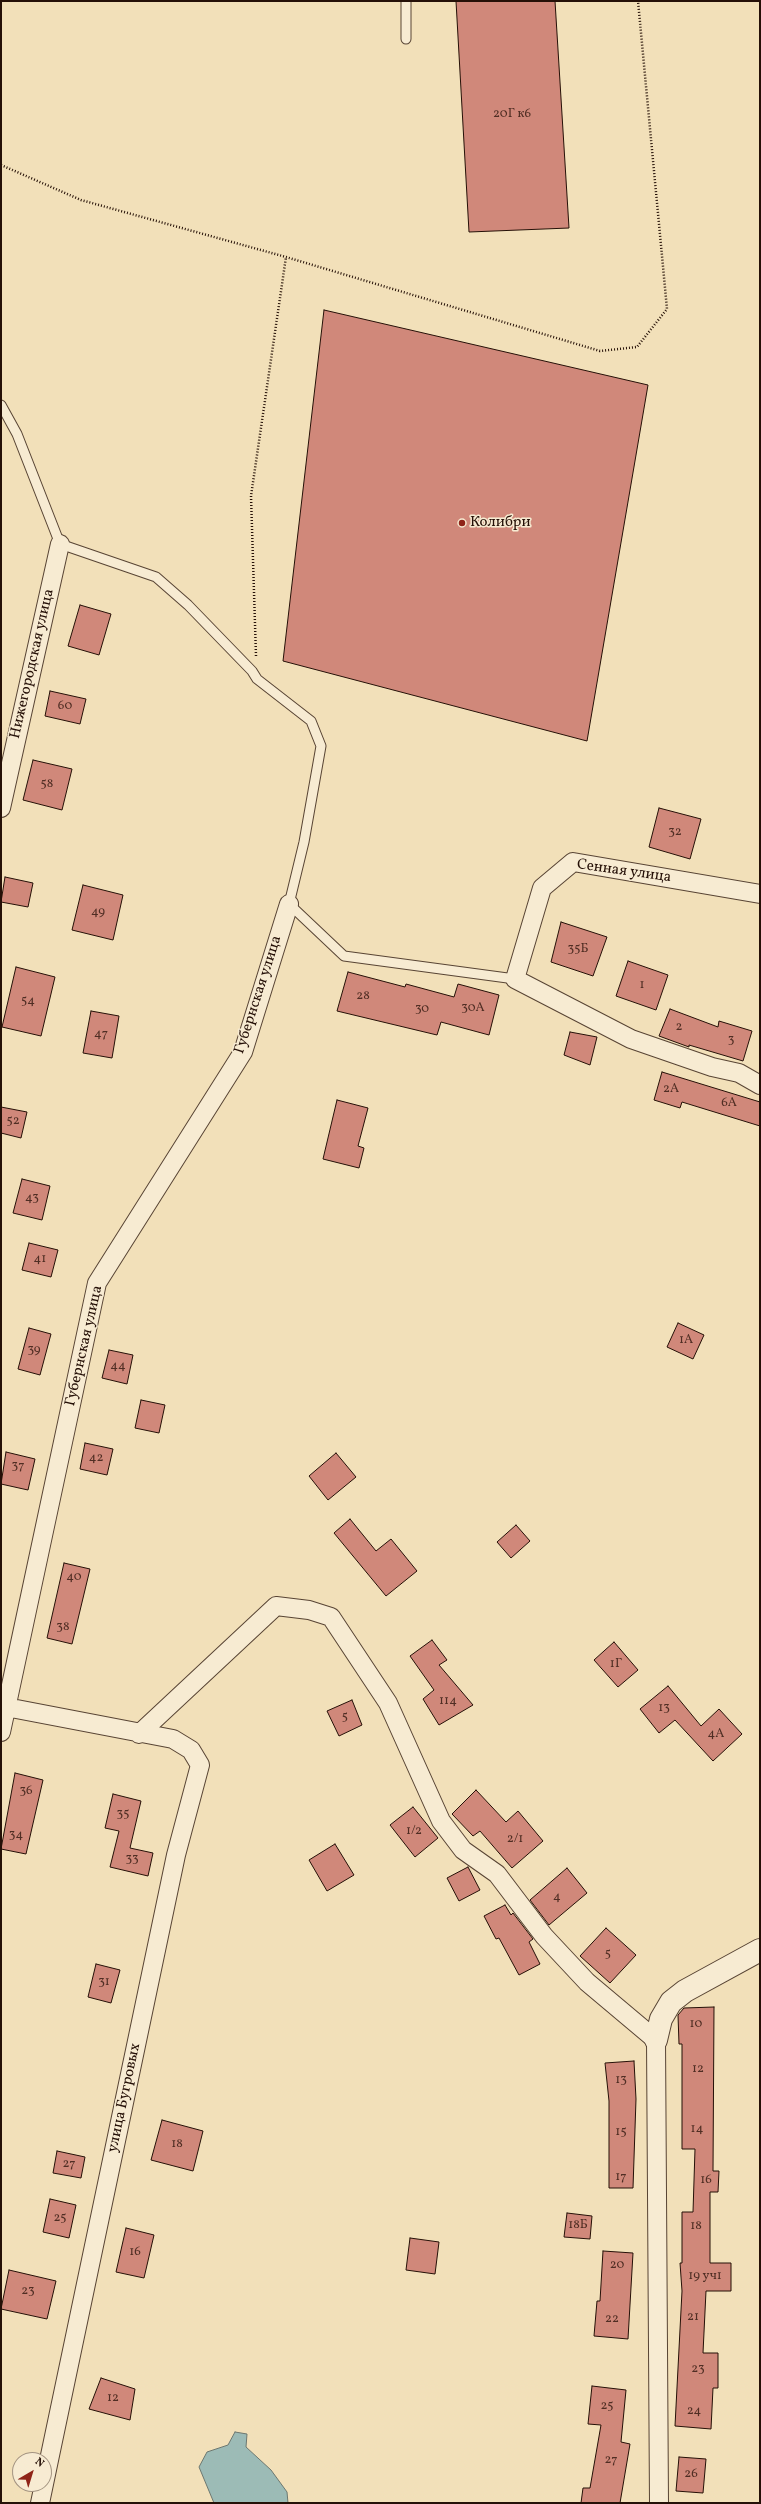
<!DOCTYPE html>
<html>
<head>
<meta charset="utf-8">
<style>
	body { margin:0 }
	#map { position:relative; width:761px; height:2504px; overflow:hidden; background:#f2e0b9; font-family:Vollkorn,serif }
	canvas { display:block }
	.frame { position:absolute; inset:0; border:2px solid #251007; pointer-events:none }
	.north { position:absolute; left:12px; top:2452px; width:40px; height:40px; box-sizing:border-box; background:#f7ebd2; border:1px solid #a39381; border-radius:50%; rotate:38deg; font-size:11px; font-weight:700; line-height:16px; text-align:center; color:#251007 }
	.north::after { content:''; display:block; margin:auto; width:14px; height:18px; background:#8f2418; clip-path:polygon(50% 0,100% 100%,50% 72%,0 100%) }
</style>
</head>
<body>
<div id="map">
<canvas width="761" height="2504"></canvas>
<div class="frame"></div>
<div class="north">N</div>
</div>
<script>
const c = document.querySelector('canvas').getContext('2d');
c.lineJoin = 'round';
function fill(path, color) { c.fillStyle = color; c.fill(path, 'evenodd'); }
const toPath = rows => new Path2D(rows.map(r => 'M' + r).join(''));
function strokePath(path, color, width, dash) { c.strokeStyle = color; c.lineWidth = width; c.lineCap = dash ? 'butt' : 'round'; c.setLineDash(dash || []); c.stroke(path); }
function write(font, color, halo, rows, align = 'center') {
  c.font = font + ' Vollkorn,serif'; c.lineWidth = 3; c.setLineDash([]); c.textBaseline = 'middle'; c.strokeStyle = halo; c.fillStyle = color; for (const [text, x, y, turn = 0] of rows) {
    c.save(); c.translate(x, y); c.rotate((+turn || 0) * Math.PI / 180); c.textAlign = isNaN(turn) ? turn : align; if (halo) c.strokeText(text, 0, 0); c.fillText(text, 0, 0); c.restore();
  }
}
const water = toPath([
	[235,2432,247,2434,246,2447,271,2470,287,2492,288,2503,214,2503,199,2467,207,2452,228,2445,235,2432]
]);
fill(water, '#9cbbb6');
strokePath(water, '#6c7770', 1);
const building = toPath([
	[456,1,555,1,569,228,469,232,456,1],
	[324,310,648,385,587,741,283,661,324,310],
	[80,605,111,614,99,655,68,646,80,605],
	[50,691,86,699,80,724,45,716,50,691],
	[33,760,72,769,62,810,23,800,33,760],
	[659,808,701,819,690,859,649,847,659,808],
	[5,877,33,883,28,907,1,902,5,877],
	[83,885,123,895,113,940,72,930,83,885],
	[561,922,607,937,593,976,551,962,561,922],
	[628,961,668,975,656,1010,616,996,628,961],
	[16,967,55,977,41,1036,2,1027,16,967],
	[348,972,405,987,406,984,454,997,458,984,499,995,489,1035,441,1022,437,1035,337,1011,348,972],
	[670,1009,718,1027,719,1021,752,1031,743,1061,689,1045,689,1047,659,1036,670,1009],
	[91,1011,119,1016,112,1058,83,1053,91,1011],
	[570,1032,597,1037,590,1065,564,1055,570,1032],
	[662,1072,760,1102,760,1126,682,1102,680,1108,654,1100,662,1072],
	[337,1100,368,1108,358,1146,364,1148,359,1168,323,1159,337,1100],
	[1,1107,27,1112,21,1138,1,1133,1,1107],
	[22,1179,50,1186,42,1220,13,1213,22,1179],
	[29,1243,58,1250,51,1277,22,1270,29,1243],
	[678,1323,704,1335,693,1359,667,1347,678,1323],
	[29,1328,51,1334,40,1375,18,1369,29,1328],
	[109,1350,133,1355,127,1384,102,1378,109,1350],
	[141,1400,165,1405,159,1433,135,1428,141,1400],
	[85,1443,113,1449,107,1475,80,1469,85,1443],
	[6,1452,35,1459,28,1490,1,1484,6,1452],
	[336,1453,356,1477,328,1500,309,1476,336,1453],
	[350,1519,376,1551,391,1539,417,1571,386,1596,334,1533,350,1519],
	[516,1525,530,1541,511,1558,497,1542,516,1525],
	[64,1563,90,1569,72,1644,47,1638,64,1563],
	[432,1640,447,1660,439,1665,473,1705,439,1725,423,1699,434,1690,410,1656,432,1640],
	[614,1642,638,1670,618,1687,594,1660,614,1642],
	[668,1686,701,1726,719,1709,742,1734,713,1761,675,1720,659,1733,640,1709,668,1686],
	[352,1700,362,1725,339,1736,327,1711,352,1700],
	[15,1773,43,1780,26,1854,1,1849,15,1773],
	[476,1790,506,1822,518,1811,543,1841,512,1868,480,1831,473,1836,452,1814,476,1790],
	[113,1794,141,1801,130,1848,153,1853,148,1876,110,1867,119,1831,105,1828,113,1794],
	[413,1807,438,1838,415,1857,390,1825,413,1807],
	[335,1844,354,1875,327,1891,309,1860,335,1844],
	[468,1867,480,1890,459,1901,447,1878,468,1867],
	[567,1868,587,1893,549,1925,530,1900,567,1868],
	[505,1905,511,1915,513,1913,533,1939,529,1942,540,1964,519,1975,499,1938,496,1939,484,1916,505,1905],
	[606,1928,636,1955,610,1983,580,1956,606,1928],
	[96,1964,120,1970,111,2003,88,1997,96,1964],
	[714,2007,713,2171,719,2171,718,2192,710,2192,710,2263,731,2263,731,2291,706,2291,703,2353,718,2353,718,2388,713,2388,711,2429,675,2426,682,2291,680,2263,682,2263,682,2212,693,2212,695,2149,682,2149,682,2044,679,2044,678,2015,684,2008,714,2007],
	[634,2061,636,2099,633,2188,609,2188,609,2101,605,2063,634,2061],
	[162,2120,203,2131,193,2171,151,2160,162,2120],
	[57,2151,85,2157,81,2178,53,2173,57,2151],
	[50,2199,76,2205,69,2238,43,2232,50,2199],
	[567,2213,592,2216,590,2239,564,2237,567,2213],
	[126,2228,154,2235,144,2278,116,2272,126,2228],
	[410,2238,439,2242,435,2274,406,2270,410,2238],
	[603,2251,633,2253,628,2339,594,2336,597,2301,600,2301,603,2251],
	[9,2270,56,2281,47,2319,1,2309,9,2270],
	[101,2378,135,2389,130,2420,89,2409,101,2378],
	[592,2386,626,2390,621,2442,630,2444,620,2503,581,2503,583,2488,590,2488,601,2425,588,2424,592,2386],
	[679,2457,706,2459,703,2493,676,2491,679,2457]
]);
fill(building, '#d0887a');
strokePath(building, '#251007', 1);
const service = toPath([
	[406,1,406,39],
	[1,405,17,434,60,544,156,577,188,605,252,671,257,679,311,721,321,746,304,842,289,904,344,956,515,979]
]);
const minor = toPath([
	[1,808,60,544],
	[760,894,573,862,542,888,515,979,631,1039,712,1067,739,1073,760,1085],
	[1,1706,173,1739,191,1750,200,1765,176,1855,40,2503],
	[1,1732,97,1283,243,1052,289,904],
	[139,1734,276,1606,309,1610,331,1617,388,1703,441,1821,463,1850,497,1874,544,1936,587,1982,656,2040,659,2503]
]);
const tertiary = toPath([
	[656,2040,661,2019,671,2002,685,1991,760,1950]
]);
strokePath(service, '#584434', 11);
strokePath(minor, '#584434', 20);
strokePath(tertiary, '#584434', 24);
strokePath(toPath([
	[1,165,81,200,286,257,600,351,637,347,667,309,638,1],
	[256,656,251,496,286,257]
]), '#251007', 2.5, [1, 2]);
strokePath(service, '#f7ebd2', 9);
strokePath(minor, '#f7ebd2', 18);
strokePath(tertiary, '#f7ebd2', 22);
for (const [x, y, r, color] of [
	[462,523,4,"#8f2418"]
]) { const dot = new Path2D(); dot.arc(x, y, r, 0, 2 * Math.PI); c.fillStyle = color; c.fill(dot); strokePath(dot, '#f7ebd2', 1.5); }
write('13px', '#502e24', null, [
	["20Г к6",512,115],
	["60",65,707],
	["58",47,785],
	["32",675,833],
	["49",98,913],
	["35Б",578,950],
	["1",642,986],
	["28",363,997],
	["54",28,1002],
	["30А",473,1009],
	["30",422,1010],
	["2",679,1028],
	["47",101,1035],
	["3",731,1041],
	["2А",671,1090],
	["6А",729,1104],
	["52",13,1122],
	["43",32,1199],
	["41",40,1260],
	["1А",686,1341],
	["39",34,1351],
	["44",118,1367],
	["42",96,1459],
	["37",18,1467],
	["40",74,1578],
	["38",63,1628],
	["1Г",616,1665],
	["114",448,1702],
	["13",664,1709],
	["5",345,1718],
	["4А",716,1735],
	["36",26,1792],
	["35",123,1815],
	["1/2",414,1832],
	["34",16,1836],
	["2/1",515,1840],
	["33",132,1860],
	["4",557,1898],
	["5",608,1955],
	["31",104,1983],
	["10",696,2025],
	["12",698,2070],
	["13",621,2081],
	["14",697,2130],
	["15",621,2133],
	["18",177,2145],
	["27",69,2165],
	["17",621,2178],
	["16",706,2181],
	["25",60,2219],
	["18Б",578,2226],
	["18",696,2227],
	["16",135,2253],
	["20",617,2266],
	["19 уч1",705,2277],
	["23",28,2292],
	["21",693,2318],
	["22",612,2320],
	["23",698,2370],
	["12",113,2399],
	["25",607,2407],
	["24",694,2412],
	["27",611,2461],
	["26",691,2475]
]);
write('15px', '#251007', '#f7ebd2', [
	["Колибри",470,523]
], 'left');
write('15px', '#251007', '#f7ebd2', [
	["Нижегородская улица",33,664,-77],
	["Сенная улица",624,872,8],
	["Губернская улица",259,995,-72],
	["Губернская улица",85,1346,-77],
	["улица Бугровых",125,2098,-78]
]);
</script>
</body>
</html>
